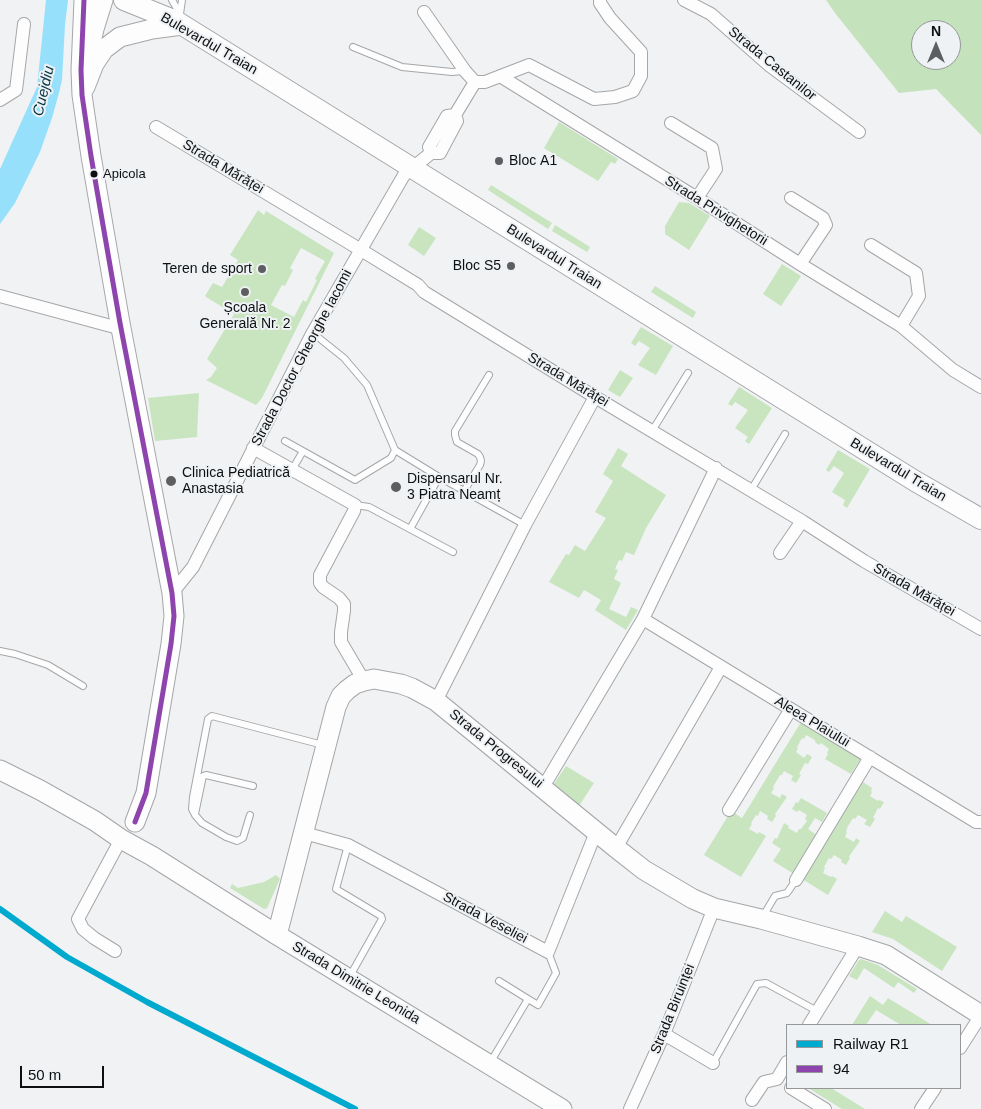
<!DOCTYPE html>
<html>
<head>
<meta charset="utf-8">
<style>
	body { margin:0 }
	#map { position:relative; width:981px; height:1109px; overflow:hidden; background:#f0f2f4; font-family:Arial,sans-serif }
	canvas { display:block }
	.legend { position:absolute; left:786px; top:1024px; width:175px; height:65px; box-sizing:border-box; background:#eff2f5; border:1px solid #959799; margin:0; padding:6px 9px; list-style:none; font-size:15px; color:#0e0f10 }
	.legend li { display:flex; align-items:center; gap:10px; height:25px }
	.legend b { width:25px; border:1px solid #959799 }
	.north { position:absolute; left:911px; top:20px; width:50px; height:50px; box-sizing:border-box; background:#eff2f5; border:1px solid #959799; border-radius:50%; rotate:0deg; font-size:14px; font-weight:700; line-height:20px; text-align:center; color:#0e0f10 }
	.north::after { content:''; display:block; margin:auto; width:18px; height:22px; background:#5d5e60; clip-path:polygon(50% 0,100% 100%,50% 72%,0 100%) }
	.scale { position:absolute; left:20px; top:1066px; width:84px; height:22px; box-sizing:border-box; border:2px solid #0e0f10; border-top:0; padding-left:6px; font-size:15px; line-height:18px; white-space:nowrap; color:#0e0f10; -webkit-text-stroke:4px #eff2f5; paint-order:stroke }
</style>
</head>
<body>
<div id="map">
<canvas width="981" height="1109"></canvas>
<ul class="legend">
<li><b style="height:6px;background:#00a9ce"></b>Railway R1</li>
<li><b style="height:6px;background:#8e44ad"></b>94</li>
</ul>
<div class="north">N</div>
<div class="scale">50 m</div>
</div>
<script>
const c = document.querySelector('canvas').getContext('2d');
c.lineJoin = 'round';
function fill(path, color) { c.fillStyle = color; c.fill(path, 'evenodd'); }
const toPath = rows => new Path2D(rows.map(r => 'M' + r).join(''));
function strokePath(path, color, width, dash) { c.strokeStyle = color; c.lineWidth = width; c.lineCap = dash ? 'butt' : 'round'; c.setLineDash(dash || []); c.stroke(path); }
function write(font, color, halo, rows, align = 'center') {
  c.font = font + ' Arial,sans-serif'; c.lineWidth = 4; c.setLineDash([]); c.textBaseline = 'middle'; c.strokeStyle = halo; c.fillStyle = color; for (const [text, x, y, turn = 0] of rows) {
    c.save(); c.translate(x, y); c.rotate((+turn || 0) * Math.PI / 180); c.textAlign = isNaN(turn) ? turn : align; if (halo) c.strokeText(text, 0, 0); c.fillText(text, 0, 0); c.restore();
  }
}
fill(toPath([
	[559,122,618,159,615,164,611,162,598,181,544,148],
	[491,185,552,223,548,229,488,190],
	[679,202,689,203,710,216,689,250,665,234,665,226],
	[258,210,264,215,266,211,334,253,262,398,256,405,206,380,211,377,217,368,207,359,234,314,206,297,205,296,213,283,222,287,238,260,230,255],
	[301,248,325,261,315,279,317,280,306,302,303,300,294,317,271,305,282,285,285,286,293,270,290,268],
	[555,225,590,247,587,252,552,231],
	[419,227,436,238,424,256,408,245],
	[782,264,801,276,781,306,763,294],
	[655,286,696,312,693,318,651,292],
	[641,327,673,346,656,375,638,365,650,348,639,341,635,346,631,343],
	[620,370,633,378,620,397,608,390],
	[739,387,772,408,749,444,745,441,748,437,735,428,748,410,735,402,732,406,728,404],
	[199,393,197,437,155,441,148,398],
	[618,448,628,454,621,466,666,495,646,528,634,555,626,552,622,561,619,560,615,569,618,570,614,579,621,583,609,609,626,617,631,607,638,610,626,630,595,610,601,600,584,590,579,598,549,582,566,554,569,555,575,545,585,551,606,518,595,512,613,481,603,474],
	[838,450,870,469,847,508,843,505,845,500,832,492,844,473,834,466,829,472,826,470],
	[801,722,861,758,851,774,825,759,828,754,827,753,829,749,821,743,819,745,815,742,815,740,806,735,804,739,802,738,797,747,798,748,796,752,804,758,807,754,812,757,808,764,805,763,799,774,801,775,796,783,791,780,793,776,784,771,782,775,780,775,773,787,774,788,771,793,780,798,782,794,787,797,775,814,776,816,772,822,767,819,768,816,760,811,758,816,756,815,751,823,752,824,749,829,758,834,759,832,766,836,741,877,704,855,731,811,742,818],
	[566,766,594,783,579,806,554,784],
	[857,778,872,788,871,791,872,792,870,796,878,801,879,800,884,802,880,809,878,808,875,814,873,817,875,819,870,827,864,824,867,820,858,815,855,819,853,818,848,826,846,831,847,832,845,837,854,842,856,838,860,841,850,855,849,857,850,858,846,865,841,862,842,860,834,855,831,859,829,858,824,867,825,868,823,873,831,877,832,876,837,879,828,895,773,861,781,849,772,843,775,838,777,839,784,823,789,826,788,828,797,833,799,829,801,829,807,821,805,819,807,815,799,810,797,812,792,809,796,802,798,803,801,798,827,813,822,822,815,818,808,829,821,838],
	[276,875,280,879,267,908,264,909,230,888,232,884,238,888,264,882],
	[885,911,902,922,906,916,957,947,942,971,893,939,872,932],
	[861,959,878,965,917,989,914,993,898,982,894,988,864,968,857,980,849,976,859,960],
	[870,996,883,1005,888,998,932,1025,901,1025,876,1010,866,1025,852,1025],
	[808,1088,831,1088,865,1109,842,1109]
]), '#c8e5c0');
fill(toPath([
	[826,0,981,0,981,135,936,89,899,93,835,13],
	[921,30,951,30,951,60,921,60]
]), '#c4e2bb');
fill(toPath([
	[46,0,68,0,65,25,62,80,59,93,52,118,40,152,15,203,0,224,0,169,37,87]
]), '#96e0fc');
const lane = toPath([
	[172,0,180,14],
	[180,14,182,0],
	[353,47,402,67,452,72,464,71],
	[312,334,319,338,344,358,367,385,395,450,439,477,410,529],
	[652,431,688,373],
	[285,441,355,480,391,458,395,450],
	[292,470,303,451],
	[439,477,525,525],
	[751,490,785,434],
	[464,491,480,465,481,461,480,457,478,454,457,442,455,435,455,431,489,375],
	[355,505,369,507,453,552],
	[0,651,15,654,48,665,83,686],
	[195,814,203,776,206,775,253,786],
	[250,815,243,838,237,841,226,837,202,823,195,815,192,809,193,797,208,719,212,716,323,745],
	[348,845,336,889,381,916,382,919,350,976],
	[762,918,775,896,787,893,796,880],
	[528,999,538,1005,556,973,548,952],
	[490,1063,528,999,499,981],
	[713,1063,757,984,766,983,817,1011]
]);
const street = toPath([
	[684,0,711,14,770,66,859,132],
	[424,12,465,71,475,82],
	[500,76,697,198,800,264,901,326,953,370,981,387],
	[0,100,16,90,24,24],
	[671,123,712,148,716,169,697,198],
	[156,127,361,250,418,285,424,292,595,397,802,521,864,561,981,629],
	[431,153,440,153,457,121,455,115,475,82,485,82,529,65,594,99,615,97,633,91,641,76,641,52,610,18,600,3,600,0],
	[431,153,429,147,447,116,455,115],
	[791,198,823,218,826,225,800,264],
	[871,245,916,273,919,296,901,326],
	[0,296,122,329],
	[253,448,355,505,354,511,320,575,320,583,323,587,339,598,344,604,344,611,341,632,341,642,364,681],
	[716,468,643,619,976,822,981,822],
	[780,553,802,521],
	[172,593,193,567,312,334,404,175,431,153],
	[436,701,525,525,595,397],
	[542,787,548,779,643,619],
	[729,810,791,709],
	[304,833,348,845,548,952,596,832],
	[616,848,721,667],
	[796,880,870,757],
	[115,951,94,938,83,929,78,919,121,839],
	[809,1025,858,946],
	[664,1034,713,1063],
	[960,1048,981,1015],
	[791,1088,825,1109],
	[752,1100,764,1082,777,1079,787,1062],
	[630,1109,664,1034,714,908],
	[921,1109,935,1088]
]);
const secondary = toPath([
	[84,0,81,70,82,95,91,156,120,323,172,593,174,616,171,644,146,793,135,822],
	[90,47,94,29,103,0],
	[85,87,94,64,104,49,120,37,152,29,182,25],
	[0,770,40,790,95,821,121,839,152,856,277,935,562,1109],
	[277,935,336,707,341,696,347,690,355,684,364,681,374,679,401,684,412,688,436,701,616,848,644,870,693,899,714,908,761,919,858,946,886,955,981,1015]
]);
const primary = toPath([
	[124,0,176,21,915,481,981,519]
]);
strokePath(lane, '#a5a6a8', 8);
strokePath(street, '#a5a6a8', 14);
strokePath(secondary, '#a5a6a8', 21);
strokePath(primary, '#a5a6a8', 22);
strokePath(lane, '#fdfdfd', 6);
strokePath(street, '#fdfdfd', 12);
strokePath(secondary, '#fdfdfd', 19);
strokePath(primary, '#fdfdfd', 20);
strokePath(toPath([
	[84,0,81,70,82,95,91,156,120,323,172,593,174,616,171,644,146,793,135,822]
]), '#8e44ad', 5);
strokePath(toPath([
	[0,909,67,957,147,1002,355,1109]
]), '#00a9ce', 6);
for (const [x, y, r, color] of [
	[499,161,5,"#5d5e60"],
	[94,174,4.5,"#0e0f10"],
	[511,266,5,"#5d5e60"],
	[262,269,5,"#5d5e60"],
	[245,292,5,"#5d5e60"],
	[171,481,6,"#5d5e60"],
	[396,487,6,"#5d5e60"]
]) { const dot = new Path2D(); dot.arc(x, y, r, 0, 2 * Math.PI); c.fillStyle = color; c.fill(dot); strokePath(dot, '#eff2f5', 2); }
write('13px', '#0e0f10', '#eff2f5', [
	["Apicola",103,174]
], 'left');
write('14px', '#0e0f10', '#eff2f5', [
	["Bulevardul Traian",209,44,30],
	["Strada Castanilor",772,64,39],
	["Strada Mărăței",223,167,31],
	["Strada Privighetorii",716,211,32],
	["Bulevardul Traian",554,257,32],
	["Strada Doctor Gheorghe Iacomi",302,358,-62],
	["Strada Mărăței",568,380,31],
	["Bulevardul Traian",898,470,31],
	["Strada Mărăței",914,590,30],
	["Aleea Plaiului",812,722,31],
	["Strada Progresului",496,749,39],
	["Strada Veseliei",485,918,28],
	["Strada Dimitrie Leonida",356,983,31],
	["Strada Biruinței",673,1009,-68]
]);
write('14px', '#0e0f10', '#eff2f5', [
	["Bloc A1",509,161],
	["Bloc S5",501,266,"right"],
	["Teren de sport",252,269,"right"],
	["Școala",245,308,"center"],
	["Generală Nr. 2",245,324,"center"],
	["Clinica Pediatrică",182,473],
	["Anastasia",182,489],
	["Dispensarul Nr.",407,479],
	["3 Piatra Neamț",407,495]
], 'left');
write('italic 15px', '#023544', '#eff2f5', [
	["Cuejdiu",44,91,-77]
]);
</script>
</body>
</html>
